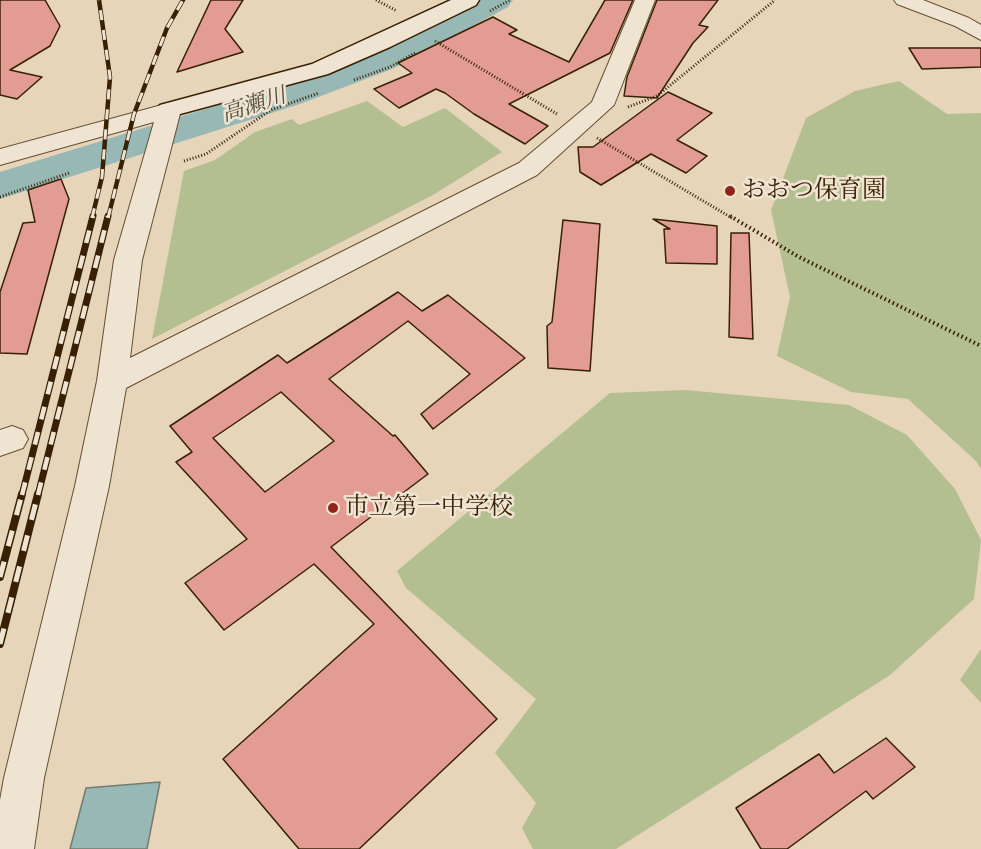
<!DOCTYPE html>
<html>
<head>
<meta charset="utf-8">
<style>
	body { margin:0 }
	canvas { display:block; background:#e7d5ba }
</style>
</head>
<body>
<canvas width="981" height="849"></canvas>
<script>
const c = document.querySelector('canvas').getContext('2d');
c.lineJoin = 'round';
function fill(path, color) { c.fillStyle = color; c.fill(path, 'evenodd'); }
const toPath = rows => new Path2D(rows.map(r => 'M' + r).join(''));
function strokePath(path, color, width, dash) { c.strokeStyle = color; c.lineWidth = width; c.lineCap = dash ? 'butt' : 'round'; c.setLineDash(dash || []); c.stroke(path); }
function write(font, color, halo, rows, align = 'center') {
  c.font = font + ' Alegreya,"Noto Serif JP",serif'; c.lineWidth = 5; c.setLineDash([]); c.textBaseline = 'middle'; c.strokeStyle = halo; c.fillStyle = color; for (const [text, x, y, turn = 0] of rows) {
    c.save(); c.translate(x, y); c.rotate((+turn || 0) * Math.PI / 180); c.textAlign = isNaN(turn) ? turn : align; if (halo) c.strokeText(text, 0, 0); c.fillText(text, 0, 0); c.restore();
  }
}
fill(toPath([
	[899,81,947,114,981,113,981,469,976,461,908,399,851,392,777,356,790,297,771,210,806,118,855,91],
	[367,101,403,127,445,108,502,152,433,195,152,339,184,171,215,160,255,132,292,119,299,125],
	[685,390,849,405,907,435,955,489,981,540,974,599,890,675,616,849,533,849,522,828,536,803,495,753,536,699,406,588,397,571,610,393],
	[981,649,981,703,960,680]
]), '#b3be91');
const water = toPath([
	[160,782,147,849,70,849,86,788,160,782]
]);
fill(water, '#98b8b6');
strokePath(water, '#727c6e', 1.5);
fill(toPath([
	[473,0,513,0,508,7,392,69,300,104,0,199,0,172,274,88,368,55,473,0]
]), '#98b8b6');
const building = toPath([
	[0,0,45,0,60,26,50,46,10,70,42,77,17,99,0,95,0,0],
	[211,0,243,0,225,29,243,52,177,72,211,0],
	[605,0,633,0,610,53,509,104,548,126,525,144,474,114,445,93,436,89,399,108,374,89,412,73,398,63,493,17,517,30,509,34,569,62,605,0],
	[657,0,718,0,699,25,708,27,693,43,657,98,624,96,627,77,657,0],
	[909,48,981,48,981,67,922,69,909,48],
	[668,92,712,113,677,140,707,156,686,173,651,154,601,185,580,172,578,147,593,147,668,92],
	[61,179,69,199,27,354,0,353,0,292,23,223,35,222,28,190,61,179],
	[653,219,717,226,717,264,666,263,664,229,670,229,653,219],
	[563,220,600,224,590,371,548,368,547,326,552,322,563,220],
	[731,233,749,233,753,339,729,337,731,233],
	[398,292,422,311,448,295,525,358,433,429,421,414,470,374,408,321,329,379,393,436,395,435,428,474,331,547,497,719,359,849,299,849,223,759,374,624,314,564,224,630,185,583,247,539,176,462,192,452,170,426,278,355,287,363,398,292],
	[281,392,334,441,265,492,213,438,281,392],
	[886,738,915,767,873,799,866,791,787,849,761,849,736,808,819,754,834,773,886,738]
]);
fill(building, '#e29c93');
strokePath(building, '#382103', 1.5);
const street = toPath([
	[635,0,655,0,614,105,537,175,126,388,109,486,44,778,34,849,0,849,0,800,4,778,75,486,97,381,114,260,154,122,0,165,0,149,169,103,177,105,181,110,142,260,130,358,519,163,592,102,635,0],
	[894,0,923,0,969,18,981,25,981,40,955,26,897,4,894,0],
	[12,426,23,430,28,439,23,448,0,456,0,430,12,426]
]);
const secondary = toPath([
	[451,0,479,0,476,5,390,47,328,74,169,117,160,115,157,110,160,105,312,64,451,0]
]);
strokePath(street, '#644e31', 2);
strokePath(secondary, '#382103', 3);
strokePath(toPath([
	[376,0,397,11],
	[490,11,510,0],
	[435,41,557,114],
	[354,80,390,67,415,53],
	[628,107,657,96,775,0],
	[597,138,732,218],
	[184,161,206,154,271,110,319,93],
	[0,197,69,173]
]), '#382103', 3, [1, 2]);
strokePath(toPath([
	[730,216,799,257,981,346]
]), '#382103', 4, [1.5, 3]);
fill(street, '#efe4d2');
fill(secondary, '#efe4d2');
const railFar2 = toPath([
	[92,218,102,177,110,77,99,0],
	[108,218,134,114,167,28,183,0]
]);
const railFar1 = toPath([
	[22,495,93,216],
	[38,495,108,216]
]);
const rail = toPath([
	[0,577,22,494],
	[0,644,38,494]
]);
strokePath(railFar2, '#382103', 4.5);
strokePath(railFar1, '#382103', 7);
strokePath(rail, '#382103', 8);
strokePath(railFar2, '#efe4d2', 3, [10]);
strokePath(railFar1, '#efe4d2', 4.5, [13]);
strokePath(rail, '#efe4d2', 5, [16]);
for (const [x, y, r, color] of [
	[730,191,6,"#8f2418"],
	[333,508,6,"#8f2418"]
]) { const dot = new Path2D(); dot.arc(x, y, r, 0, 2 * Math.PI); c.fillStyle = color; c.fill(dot); strokePath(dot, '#efe4d2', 2); }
write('italic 22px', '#554e39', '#efe4d2', [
	["高瀬川",254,106,-18]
]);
write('24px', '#382103', '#efe4d2', [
	["おおつ保育園",742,191],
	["市立第一中学校",345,508]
], 'left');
</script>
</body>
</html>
